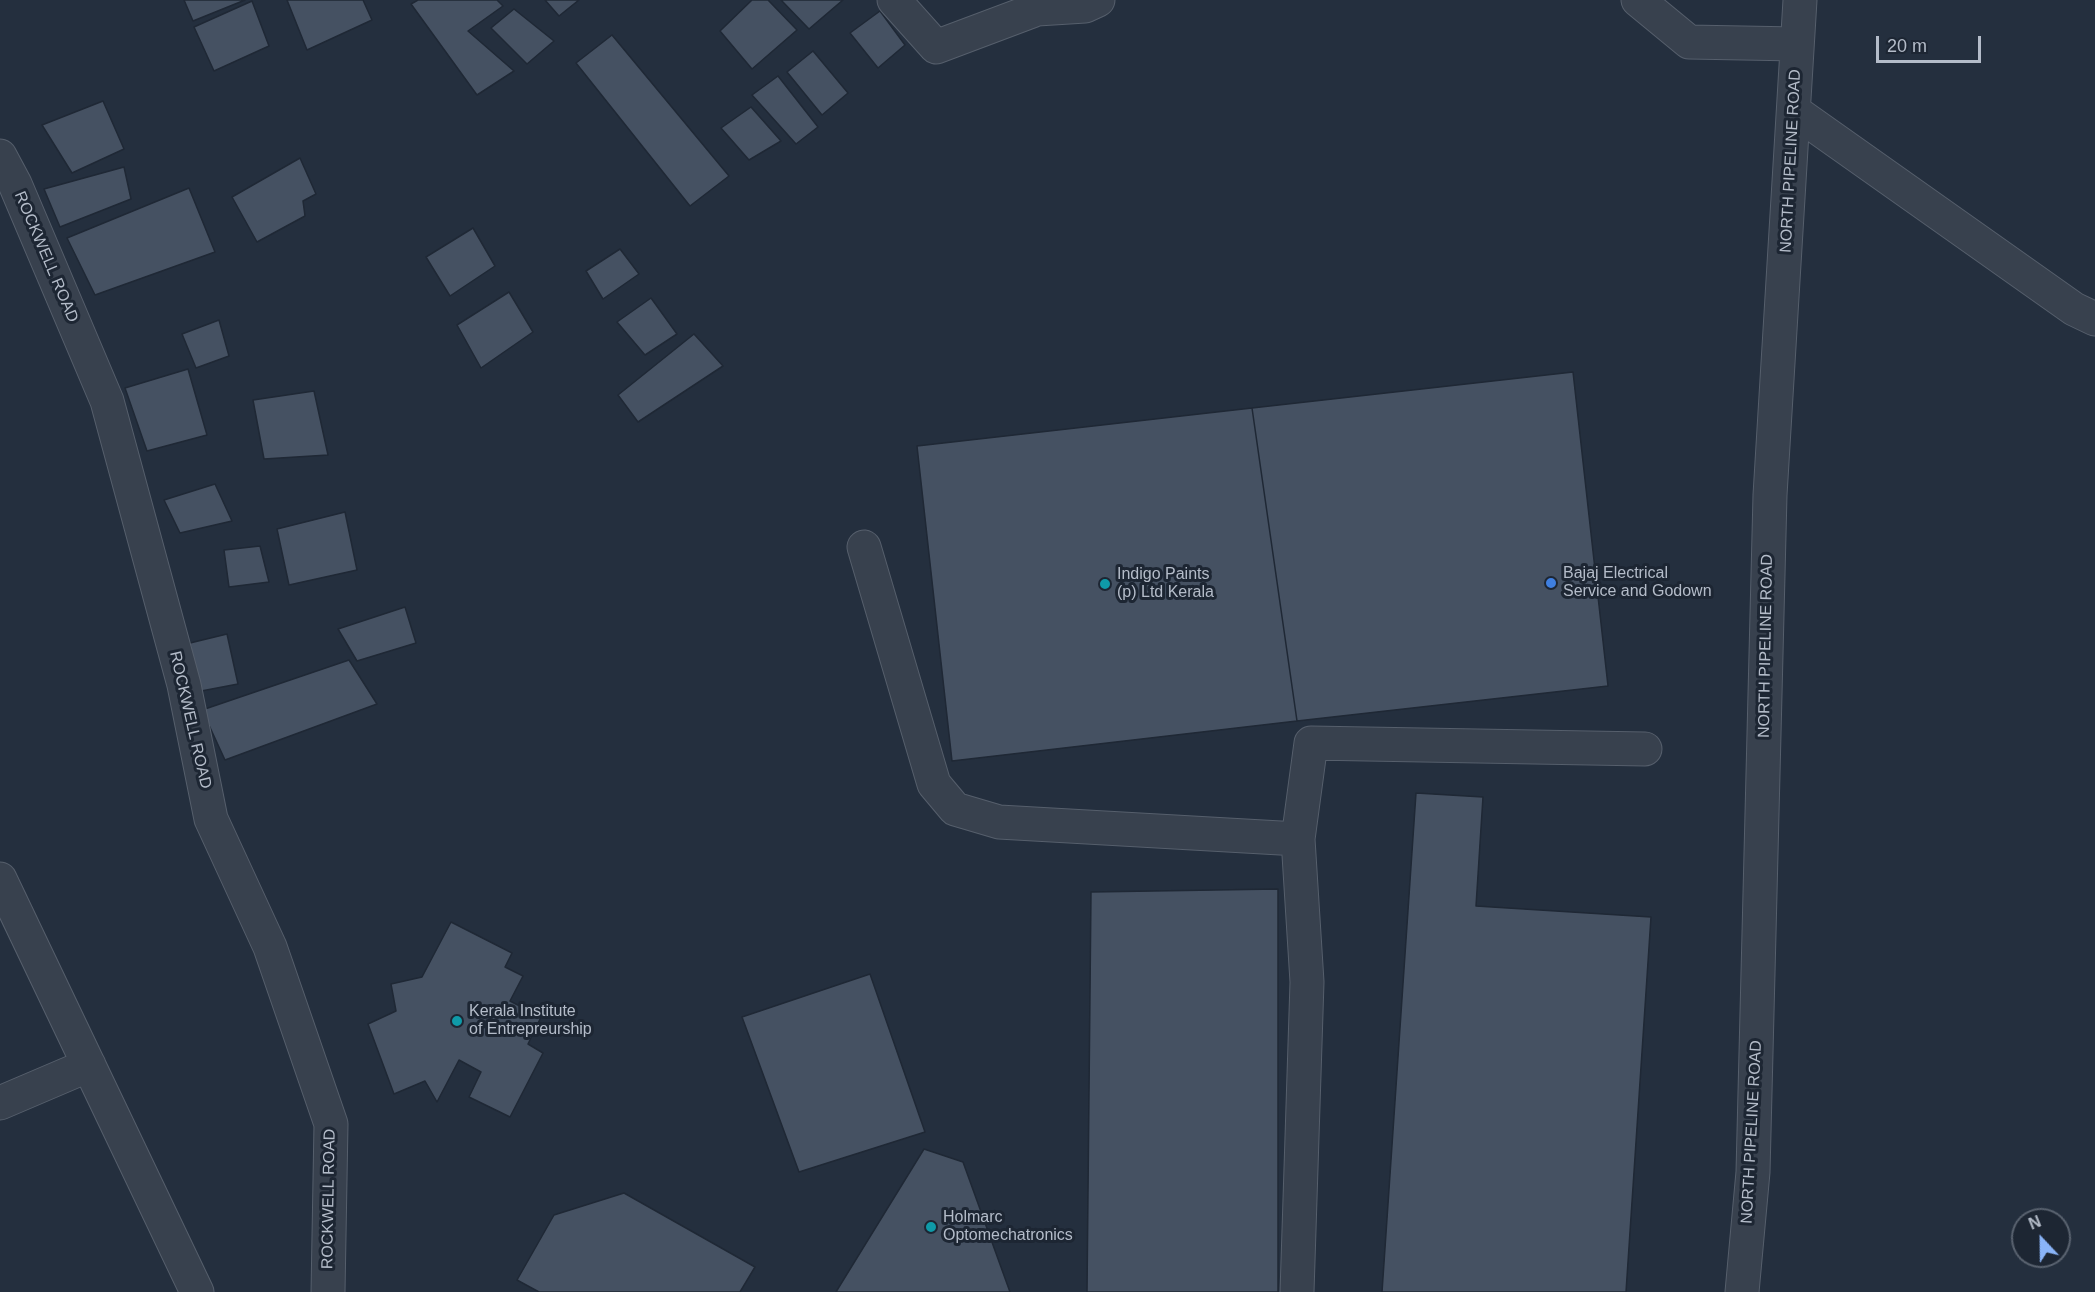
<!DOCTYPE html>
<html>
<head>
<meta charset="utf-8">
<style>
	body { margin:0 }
	#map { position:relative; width:2095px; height:1292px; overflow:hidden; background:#242f3e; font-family:Arial,sans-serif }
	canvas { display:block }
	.north { position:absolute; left:2011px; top:1208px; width:60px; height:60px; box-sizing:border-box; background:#1d2633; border:2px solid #59626f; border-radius:50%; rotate:338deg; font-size:16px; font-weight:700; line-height:24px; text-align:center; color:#b4bcc9 }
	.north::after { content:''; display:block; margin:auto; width:21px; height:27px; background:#8ab4f8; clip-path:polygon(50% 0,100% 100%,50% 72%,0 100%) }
	.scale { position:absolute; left:1876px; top:36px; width:105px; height:27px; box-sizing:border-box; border:3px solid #b4bcc9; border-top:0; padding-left:8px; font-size:18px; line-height:21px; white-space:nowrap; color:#b4bcc9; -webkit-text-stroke:4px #1d2633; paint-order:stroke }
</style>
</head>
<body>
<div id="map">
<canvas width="2095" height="1292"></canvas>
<div class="north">N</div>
<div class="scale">20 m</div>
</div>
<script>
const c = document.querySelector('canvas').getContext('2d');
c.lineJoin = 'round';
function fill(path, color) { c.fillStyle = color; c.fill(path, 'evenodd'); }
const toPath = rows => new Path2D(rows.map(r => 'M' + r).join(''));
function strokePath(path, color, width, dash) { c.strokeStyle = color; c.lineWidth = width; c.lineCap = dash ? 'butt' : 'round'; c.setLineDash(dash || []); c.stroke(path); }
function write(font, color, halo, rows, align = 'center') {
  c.font = font + ' Arial,sans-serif'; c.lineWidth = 6; c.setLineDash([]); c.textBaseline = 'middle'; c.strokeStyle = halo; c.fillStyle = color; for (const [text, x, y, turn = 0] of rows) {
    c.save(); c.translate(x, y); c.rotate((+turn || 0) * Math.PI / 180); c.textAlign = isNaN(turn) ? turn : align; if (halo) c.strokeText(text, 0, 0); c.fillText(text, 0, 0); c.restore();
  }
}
const building = toPath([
	[184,0,245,0,193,21,184,0],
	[287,0,363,0,372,20,307,50,287,0],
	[418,0,497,0,503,6,468,31,514,71,477,95,411,4,418,0],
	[545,0,579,0,559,16,545,0],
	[752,0,768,0,797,30,752,69,720,31,752,0],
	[781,0,843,0,809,29,781,0],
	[252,1,269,46,214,71,194,27,252,1],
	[514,9,554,41,527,64,491,28,514,9],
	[880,11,905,45,878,68,850,33,880,11],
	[612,35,729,176,690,206,576,63,612,35],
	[813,51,848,93,822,115,787,72,813,51],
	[778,76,818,127,796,144,752,95,778,76],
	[103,101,124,149,72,173,42,125,103,101],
	[751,107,781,141,749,160,721,128,751,107],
	[300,158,316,194,303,201,305,216,257,242,232,197,300,158],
	[124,167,131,199,60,227,44,189,124,167],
	[189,188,215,252,95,295,67,238,189,188],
	[473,228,495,266,450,296,426,257,473,228],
	[620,249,639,274,603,299,586,271,620,249],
	[509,292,533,332,481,368,457,325,509,292],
	[651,298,677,334,645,355,617,322,651,298],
	[219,320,229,356,196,368,182,334,219,320],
	[694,334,723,366,638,422,618,395,694,334],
	[188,369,207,435,147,451,125,388,188,369],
	[1573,372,1608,686,1297,721,1252,408,1573,372],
	[314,391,328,455,264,459,253,400,314,391],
	[1252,408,1297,721,952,761,917,446,1252,408],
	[215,484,232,521,180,533,164,500,215,484],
	[345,512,357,570,289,585,277,529,345,512],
	[260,546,269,582,229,587,224,550,260,546],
	[405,607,416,643,357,661,338,629,405,607],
	[227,634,238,684,196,692,190,643,227,634],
	[349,660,377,704,225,760,202,710,349,660],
	[1416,793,1483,797,1476,906,1651,917,1626,1292,1382,1292,1416,793],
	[1278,889,1278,1292,1087,1292,1091,892,1278,889],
	[451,922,512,953,505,967,523,976,510,1001,541,1017,528,1044,543,1053,510,1117,469,1097,481,1072,459,1060,437,1102,425,1081,394,1094,368,1024,396,1011,391,984,422,977,451,922],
	[870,974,925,1132,799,1172,742,1017,870,974],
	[924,1149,963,1162,1010,1292,836,1292,924,1149],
	[624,1193,755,1267,740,1292,539,1292,517,1280,554,1215,624,1193]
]);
fill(building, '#455162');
strokePath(building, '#1f2835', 1.5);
const minor = toPath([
	[894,0,936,47,1037,9,1085,6,1098,0],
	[1638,0,1689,42,1797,44],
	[1794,111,2074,309,2095,319],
	[0,156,15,184,107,401,184,685,211,819,270,947,331,1124,328,1292],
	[864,547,934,784,955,809,999,822,1298,839,1307,982,1297,1292],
	[1298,839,1311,743,1645,749],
	[0,879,197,1292],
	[0,1103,89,1065],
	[1742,1292,1753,1172,1770,495,1800,0]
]);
strokePath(minor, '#565f6c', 35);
strokePath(minor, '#38414e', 33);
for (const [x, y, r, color] of [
	[1551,583,6,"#3f7fe0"],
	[1105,584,6,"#0f9aa8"],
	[457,1021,6,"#0f9aa8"],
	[931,1227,6,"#0f9aa8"]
]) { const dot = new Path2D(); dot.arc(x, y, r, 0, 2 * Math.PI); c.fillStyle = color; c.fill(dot); strokePath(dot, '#1d2633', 2); }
write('16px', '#b4bcc9', '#1d2633', [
	["NORTH PIPELINE ROAD",1791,161,-87],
	["ROCKWELL ROAD",46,257,67],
	["NORTH PIPELINE ROAD",1766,646,-89],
	["ROCKWELL ROAD",190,720,77],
	["NORTH PIPELINE ROAD",1752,1132,-87],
	["ROCKWELL ROAD",329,1199,-89]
]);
write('16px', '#b4bcc9', '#1d2633', [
	["Bajaj Electrical",1563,574],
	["Service and Godown",1563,592],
	["Indigo Paints",1117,575],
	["(p) Ltd Kerala",1117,593],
	["Kerala Institute",469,1012],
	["of Entrepreurship",469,1030],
	["Holmarc",943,1218],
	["Optomechatronics",943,1236]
], 'left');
</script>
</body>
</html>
